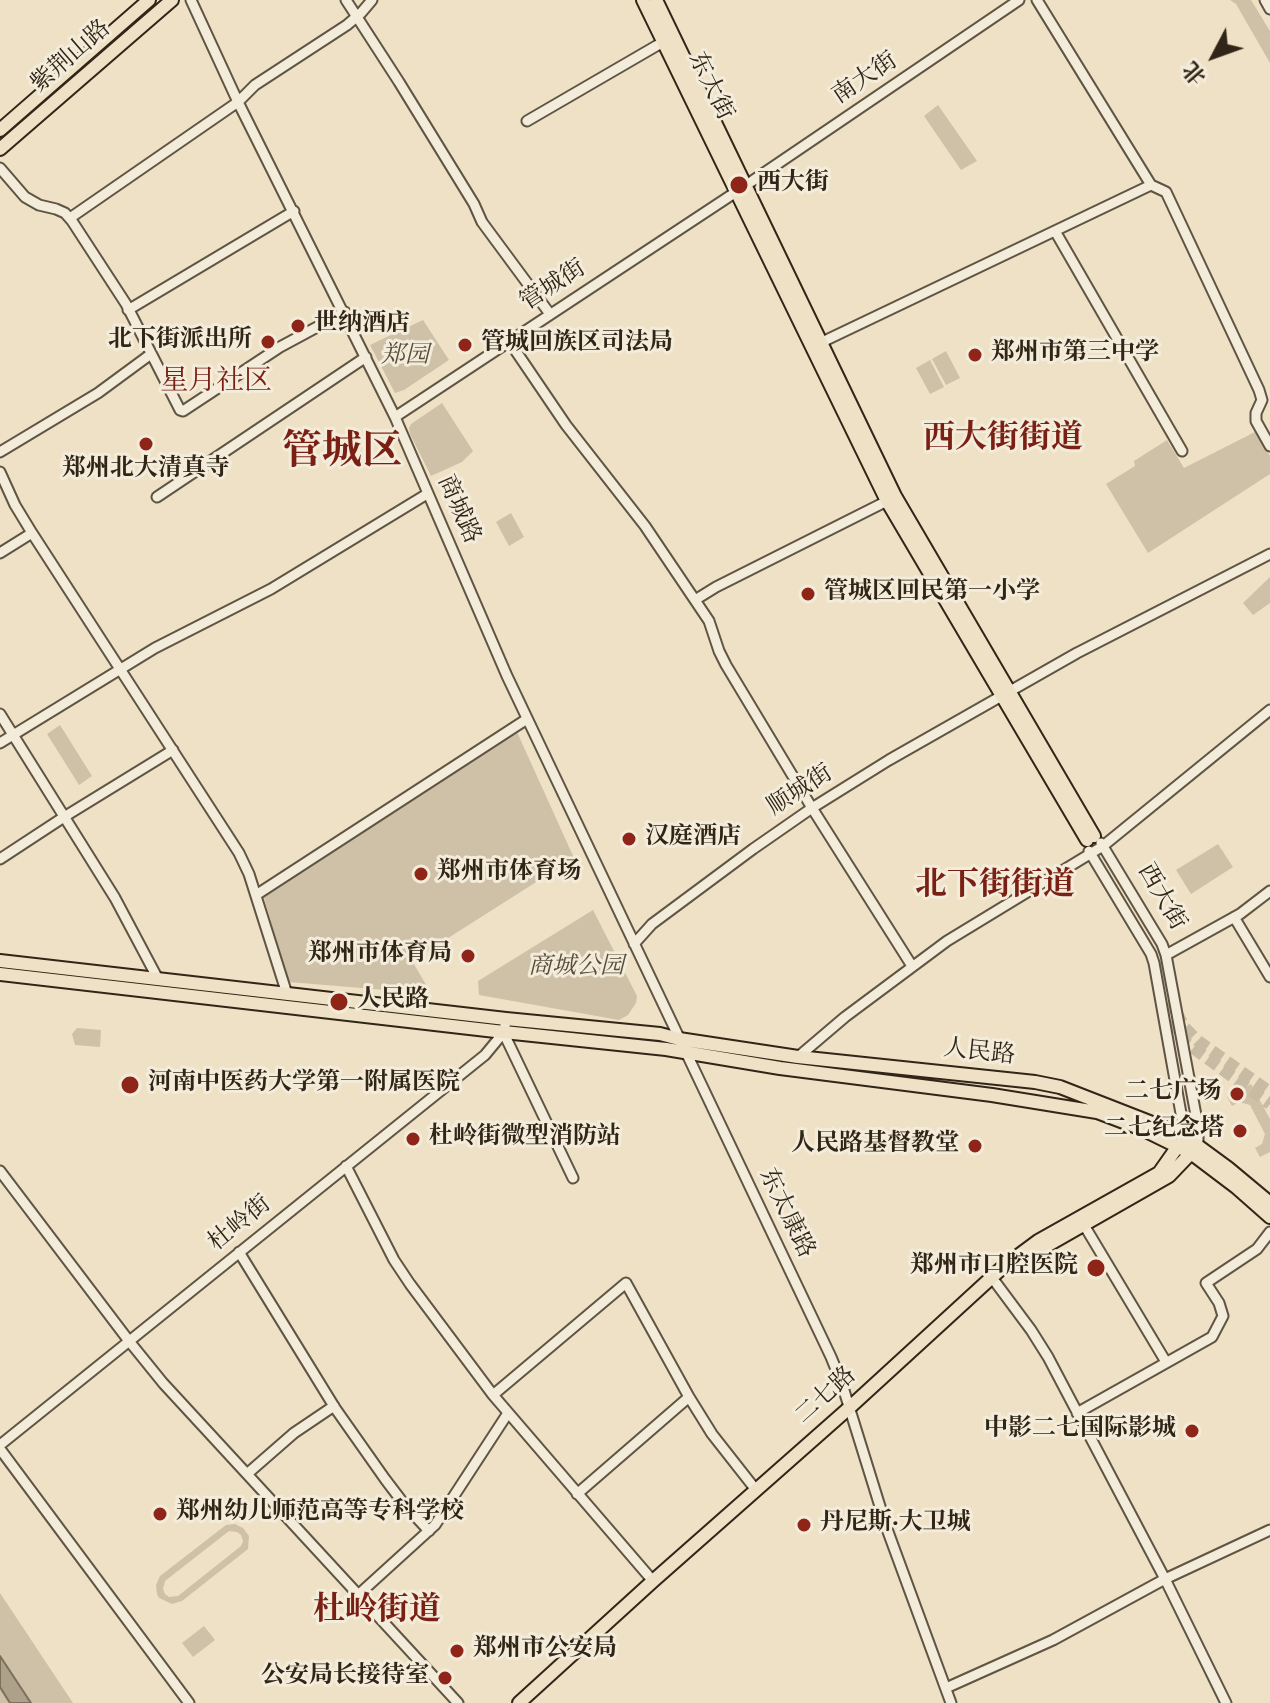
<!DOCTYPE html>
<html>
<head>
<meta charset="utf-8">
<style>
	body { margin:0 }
	#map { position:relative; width:1270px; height:1703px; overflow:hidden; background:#eee1c6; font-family:Vollkorn,"Noto Serif SC",serif }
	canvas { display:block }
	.north { position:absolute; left:1174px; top:16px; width:80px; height:80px; -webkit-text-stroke:6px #f4ecda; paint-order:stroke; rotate:229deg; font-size:22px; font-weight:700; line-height:32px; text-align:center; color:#312517 }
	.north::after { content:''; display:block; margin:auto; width:28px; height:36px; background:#312517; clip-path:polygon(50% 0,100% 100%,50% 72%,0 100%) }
</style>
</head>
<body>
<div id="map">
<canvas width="1270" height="1703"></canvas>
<div class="north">北</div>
</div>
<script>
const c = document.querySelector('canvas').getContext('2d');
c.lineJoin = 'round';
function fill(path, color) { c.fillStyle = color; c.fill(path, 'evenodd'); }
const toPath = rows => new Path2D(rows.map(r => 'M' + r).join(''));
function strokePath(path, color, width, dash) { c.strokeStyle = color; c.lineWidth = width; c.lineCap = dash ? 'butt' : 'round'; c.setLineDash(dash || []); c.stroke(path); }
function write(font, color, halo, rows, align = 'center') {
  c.font = font + ' Vollkorn,"Noto Serif SC",serif'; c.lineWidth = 6; c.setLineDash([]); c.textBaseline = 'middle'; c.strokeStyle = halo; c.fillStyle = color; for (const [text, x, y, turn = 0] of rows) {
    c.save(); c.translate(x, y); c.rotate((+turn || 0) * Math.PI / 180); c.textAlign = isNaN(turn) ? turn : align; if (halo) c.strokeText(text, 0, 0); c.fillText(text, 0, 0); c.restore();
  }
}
fill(toPath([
	[1230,0,1251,0,1270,31,1270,63,1236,4],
	[938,105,977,161,961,170,924,116],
	[423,320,449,360,404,390,395,393,370,345],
	[946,351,960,378,946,385,932,359],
	[930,360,944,387,930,394,916,368],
	[442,403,473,451,462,462,431,476,410,434,409,428,411,424],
	[1255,432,1270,456,1270,474,1148,553,1106,484,1135,466,1134,461,1167,440,1184,468],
	[511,513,524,537,509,546,496,522],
	[1270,577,1270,603,1253,615,1243,603],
	[60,725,92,776,79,785,47,734],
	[517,732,574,858,412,961,428,988,421,993,289,982,264,898,267,890],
	[1218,844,1233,867,1191,894,1176,870],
	[593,910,637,996,636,1003,628,1015,619,1020,479,995,478,981],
	[77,1028,101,1030,100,1047,75,1045,72,1034],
	[1251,1084,1270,1119,1270,1152,1260,1157,1255,1148,1262,1144,1265,1134,1250,1105,1239,1102,1232,1106,1227,1097],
	[235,1524,243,1528,249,1536,248,1549,182,1601,172,1604,159,1598,157,1594,156,1585,160,1576,226,1525],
	[229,1531,237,1532,241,1535,243,1541,241,1546,178,1596,169,1597,165,1594,163,1589,165,1581],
	[0,1593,73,1703,0,1703],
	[204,1626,215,1640,193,1657,182,1643]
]), '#cec1a8');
const water = toPath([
	[0,1656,31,1703,10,1703,0,1687,0,1656]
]);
fill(water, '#aea18a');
strokePath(water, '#7c6f5c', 2);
strokePath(toPath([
	[1164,1004,1174,1028,1185,1042,1270,1104],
	[1176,1012,1185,1028,1198,1041,1270,1092]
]), '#c8bba3', 12, [12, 6]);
const minor = toPath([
	[191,0,238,102,395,417,507,676,831,1357,842,1384,887,1529,951,1703],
	[346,0,399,82,474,204,482,222,550,314],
	[1037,0,1151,185,1166,192,1259,390,1262,400,1256,413,1256,421,1270,446],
	[1265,0,1270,9],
	[527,121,663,42],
	[0,168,25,197,39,205,56,209,65,213,72,221,126,304,180,410,183,411,280,347,345,312],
	[70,218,238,102,255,85,347,25,361,13,372,0],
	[1055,231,1182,451],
	[128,310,294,211],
	[509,341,566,425,645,526,709,621,719,651,726,665,812,808,912,966],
	[820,343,1151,185],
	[395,417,736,192,1019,0],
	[0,452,98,393,151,354],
	[0,472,15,505,32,533,239,853,249,874,287,994],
	[157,497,366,357],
	[0,553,32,533],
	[695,600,716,587,887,501],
	[0,714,115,898,158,979],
	[0,743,155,648,271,589,427,494],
	[1101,843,1162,944,1166,955,1198,1126,1198,1140,1195,1147],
	[1089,851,1151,954,1154,963,1182,1119,1183,1132,1181,1140],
	[0,859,64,817,173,750],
	[256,895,527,719],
	[1234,917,1270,977],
	[634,944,652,924,753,849,812,808,889,760,1077,653,1270,554],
	[1166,955,1240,914,1270,891],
	[506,1019,504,1032,507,1040,573,1178],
	[798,1057,845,1017,947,941,1103,846,1270,710],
	[346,1166,394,1260,410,1284,493,1395,653,1581],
	[0,1171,129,1341,163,1383,458,1703],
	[1084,1225,1166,1362],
	[239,1252,335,1408,385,1479,404,1504,429,1531],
	[996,1283,1031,1330,1048,1357,1165,1579,1226,1703],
	[493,1395,626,1283,689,1397,712,1434,756,1490],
	[1077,1413,1212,1337,1223,1316,1219,1303,1206,1283,1257,1249,1270,1232],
	[0,1445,485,1055,504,1032],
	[0,1449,189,1703],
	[247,1474,294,1433,334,1406],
	[577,1494,689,1397],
	[358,1595,435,1525,508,1413],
	[946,1688,1053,1640,1165,1579,1270,1530]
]);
const major = toPath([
	[643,0,887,501,1087,840],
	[656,0,895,496,1094,836],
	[0,130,149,0],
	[0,149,172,0],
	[0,961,506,1019,660,1034,679,1039,798,1057,1035,1082,1060,1087,1183,1135,1228,1168,1270,1203],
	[0,974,504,1032,666,1049,780,1068,992,1095,1097,1112,1142,1129,1191,1153,1236,1187,1270,1217],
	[1023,1261,1041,1249,1169,1176,1191,1153],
	[519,1703,653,1581,849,1408,1003,1267,1038,1241,1159,1173,1178,1146]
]);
strokePath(minor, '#605443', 13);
strokePath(major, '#312517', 16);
strokePath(minor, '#f4ecda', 9);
strokePath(major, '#eee1c6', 12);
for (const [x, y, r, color] of [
	[739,185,10,"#8f2418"],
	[298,326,8,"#8f2418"],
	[268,342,8,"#8f2418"],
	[465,345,8,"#8f2418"],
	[975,355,8,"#8f2418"],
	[146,444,8,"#8f2418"],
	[808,594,8,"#8f2418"],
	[629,839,8,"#8f2418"],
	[421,874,8,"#8f2418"],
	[468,956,8,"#8f2418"],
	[339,1002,10,"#8f2418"],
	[130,1085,10,"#8f2418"],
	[1237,1094,8,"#8f2418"],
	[1240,1131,8,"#8f2418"],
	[413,1139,8,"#8f2418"],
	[975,1146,8,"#8f2418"],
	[1096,1268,10,"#8f2418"],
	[1192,1431,8,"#8f2418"],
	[160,1514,8,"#8f2418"],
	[804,1525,8,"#8f2418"],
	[457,1651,8,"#8f2418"],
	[445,1678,8,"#8f2418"]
]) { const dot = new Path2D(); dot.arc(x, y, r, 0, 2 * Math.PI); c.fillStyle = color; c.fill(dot); strokePath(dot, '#f4ecda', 3); }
write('24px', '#312517', '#f4ecda', [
	["紫荆山路",72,58,-41],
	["南大街",866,80,-34],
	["东大街",709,87,64],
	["管城街",554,287,-33],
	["商城路",457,510,66],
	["顺城街",801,792,-33],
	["西大街",1160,898,60],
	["人民路",979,1054,6],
	["东太康路",785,1214,64],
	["杜岭街",241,1225,-39],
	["二七路",827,1397,-42]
]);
write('bold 24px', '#312517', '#f4ecda', [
	["西大街",757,185],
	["世纳酒店",314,326],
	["北下街派出所",252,342,"right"],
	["管城回族区司法局",481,345],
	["郑州市第三中学",991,355],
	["郑州北大清真寺",146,471,"center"],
	["管城区回民第一小学",824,594],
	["汉庭酒店",645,839],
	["郑州市体育场",437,874],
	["郑州市体育局",452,956,"right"],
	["人民路",357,1002],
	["河南中医药大学第一附属医院",148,1085],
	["二七广场",1221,1094,"right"],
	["二七纪念塔",1224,1131,"right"],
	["杜岭街微型消防站",429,1139],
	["人民路基督教堂",959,1146,"right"],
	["郑州市口腔医院",1078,1268,"right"],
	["中影二七国际影城",1176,1431,"right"],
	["郑州幼儿师范高等专科学校",176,1514],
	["丹尼斯·大卫城",820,1525],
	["郑州市公安局",473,1651],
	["公安局长接待室",429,1678,"right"]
], 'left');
write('italic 24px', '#584c3b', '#f4ecda', [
	["郑园",405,358],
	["商城公园",576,969]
]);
write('28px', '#7a1f14', '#f4ecda', [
	["星月社区",216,384]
]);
write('bold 32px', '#7a1f14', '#f4ecda', [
	["西大街街道",1003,441],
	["北下街街道",995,888],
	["杜岭街道",377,1613]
]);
write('bold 40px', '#7a1f14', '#f4ecda', [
	["管城区",342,456]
]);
</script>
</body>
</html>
